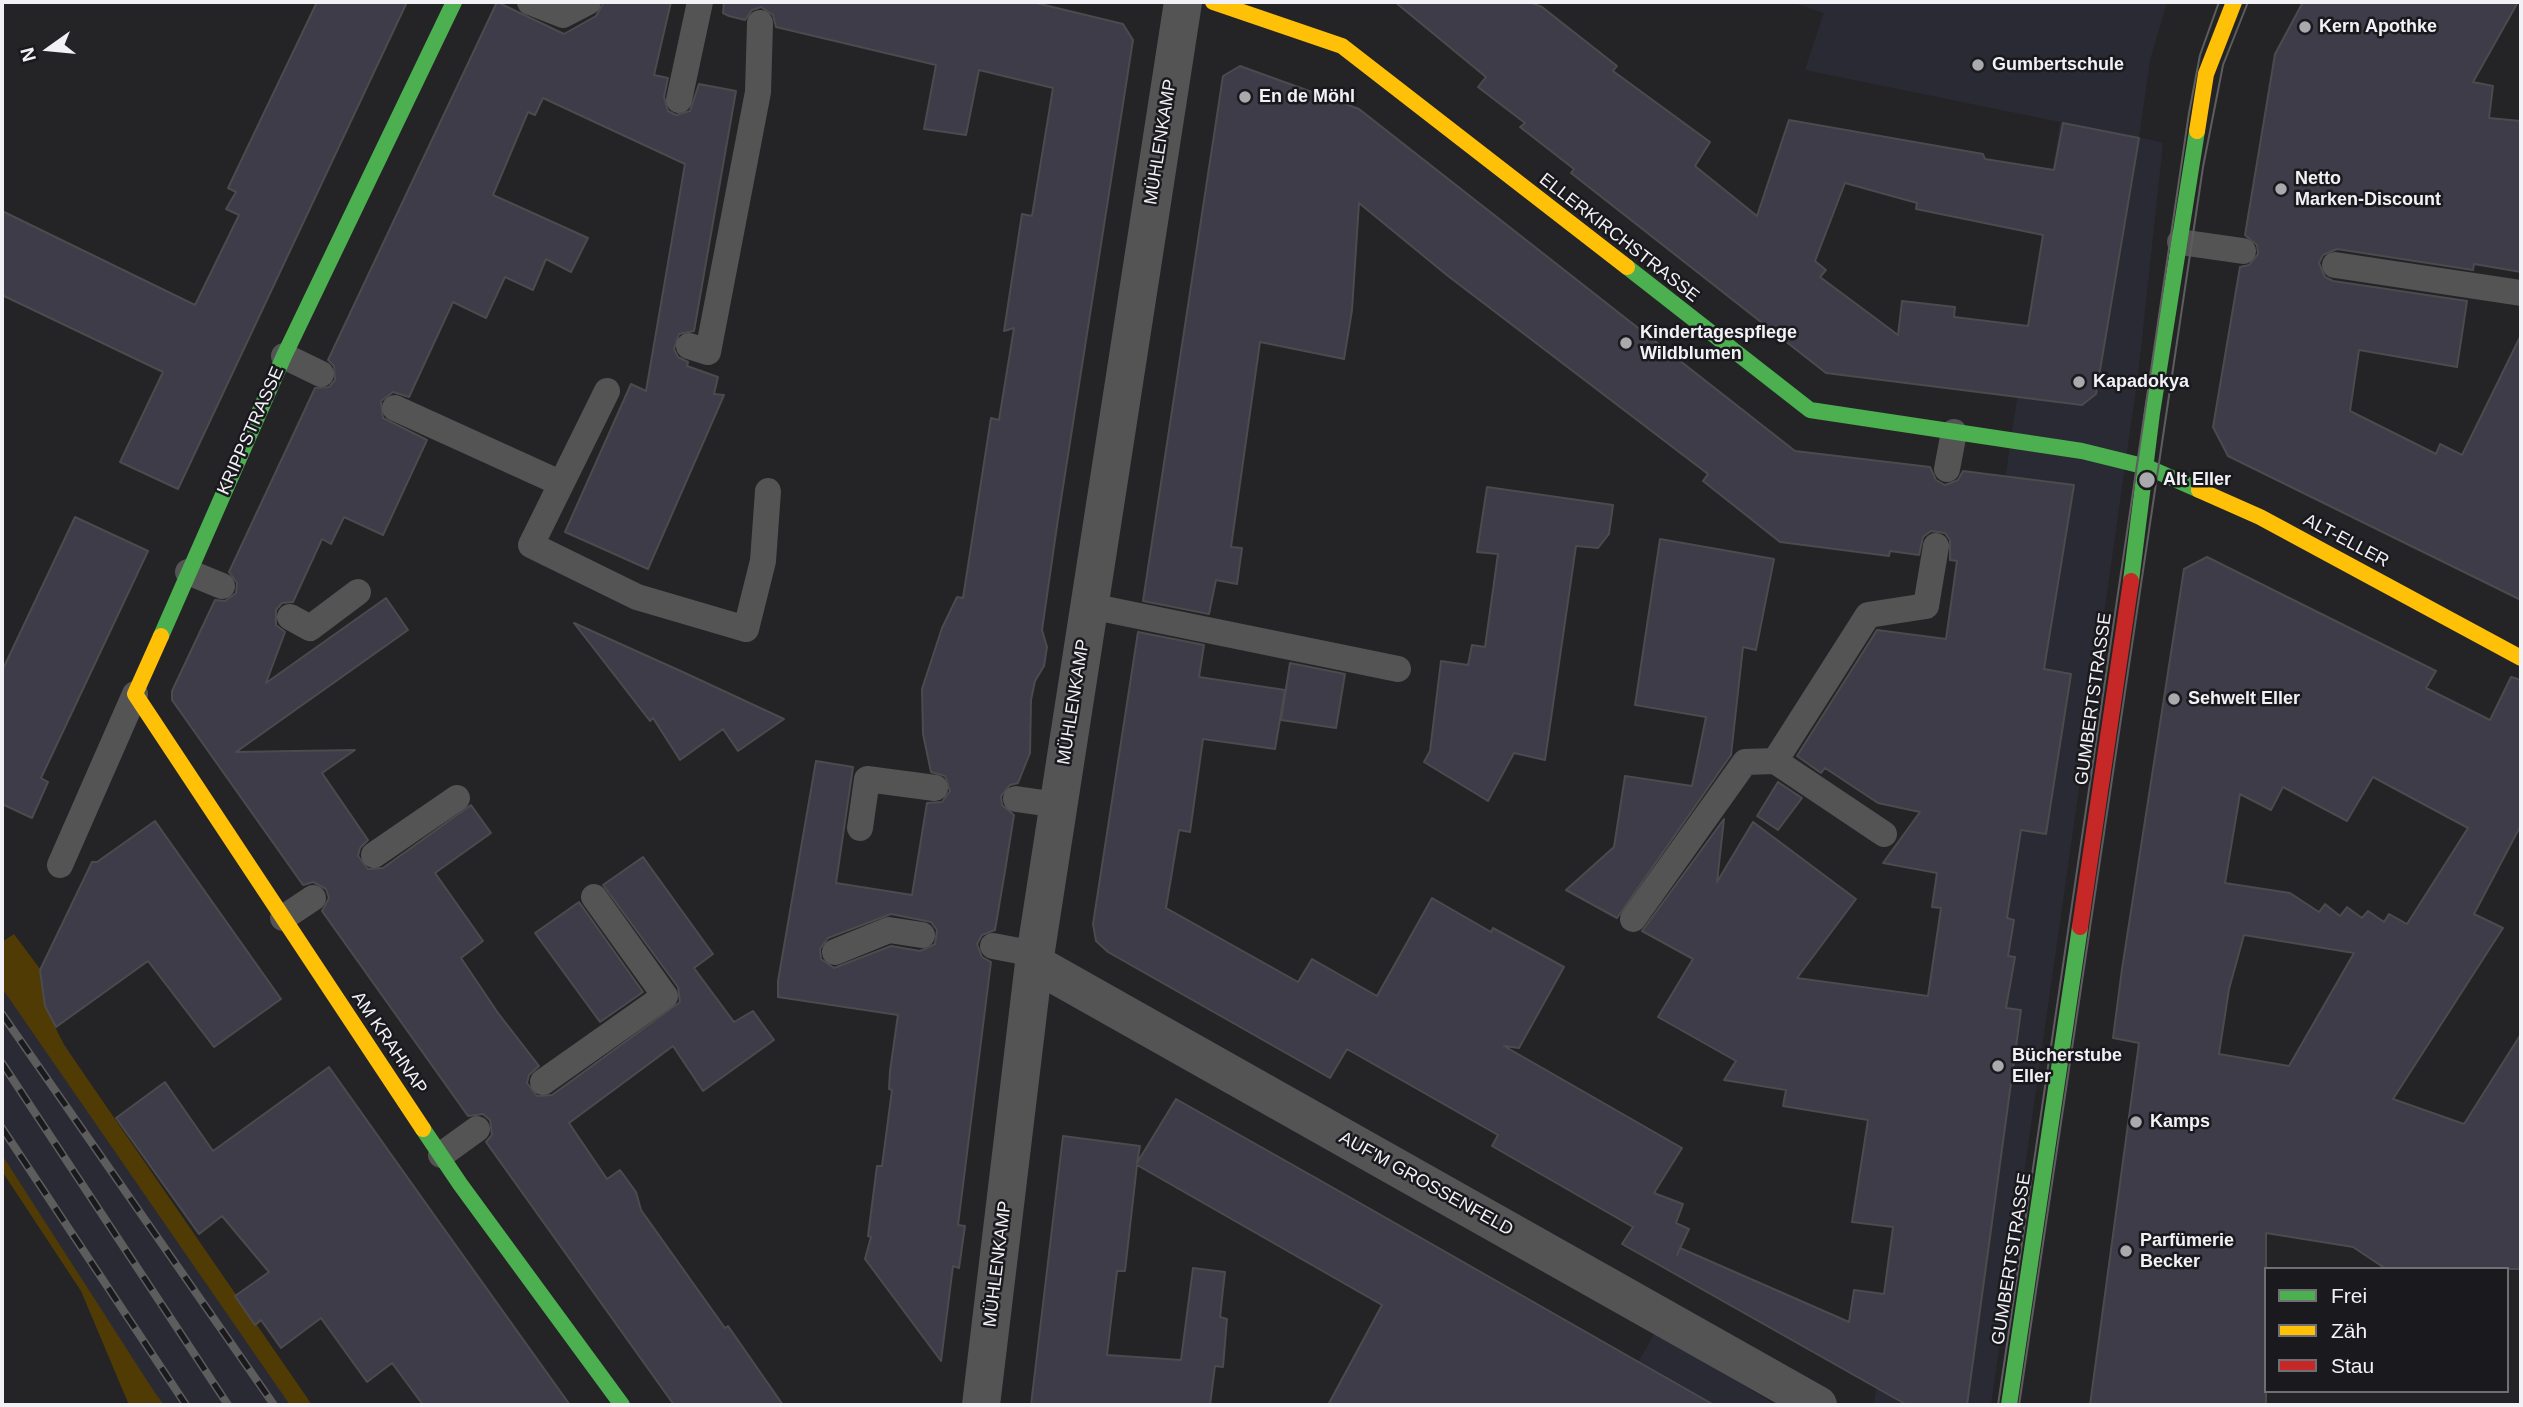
<!DOCTYPE html>
<html>
<head>
<meta charset="utf-8">
<style>
	body { margin:0 }
	#map { position:relative; width:2523px; height:1407px; overflow:hidden; background:#242427; font-family:Helvetica,sans-serif }
	canvas { display:block }
	.frame { position:absolute; inset:0; border:4px solid #f2f1f5; pointer-events:none }
	.legend { position:absolute; left:2264px; top:1267px; width:245px; height:126px; box-sizing:border-box; background:#19191e; border:2px solid #706f74; margin:0; padding:9px 12px; list-style:none; font-size:21px; color:#f2f1f5 }
	.legend li { display:flex; align-items:center; gap:14px; height:35px }
	.legend b { width:35px; border:2px solid #706f74 }
	.north { position:absolute; left:14px; top:14px; width:70px; height:70px; -webkit-text-stroke:5px #19191e; paint-order:stroke; rotate:255deg; font-size:19px; font-weight:700; line-height:28px; text-align:center; color:#f2f1f5 }
	.north::after { content:''; display:block; margin:auto; width:24px; height:32px; background:#f2f1f5; clip-path:polygon(50% 0,100% 100%,50% 72%,0 100%) }
</style>
</head>
<body>
<div id="map">
<canvas width="2523" height="1407"></canvas>
<div class="frame"></div>
<ul class="legend">
<li><b style="height:9px;background:#4caf50"></b>Frei</li>
<li><b style="height:9px;background:#ffc107"></b>Zäh</li>
<li><b style="height:9px;background:#c62828"></b>Stau</li>
</ul>
<div class="north">N</div>
</div>
<script>
const c = document.querySelector('canvas').getContext('2d');
c.lineJoin = 'round';
function fill(path, color) { c.fillStyle = color; c.fill(path, 'evenodd'); }
const toPath = rows => new Path2D(rows.map(r => 'M' + r).join(''));
function strokePath(path, color, width, dash) { c.strokeStyle = color; c.lineWidth = width; c.lineCap = dash ? 'butt' : 'round'; c.setLineDash(dash || []); c.stroke(path); }
function write(font, color, halo, rows, align = 'center') {
  c.font = font + ' Helvetica,sans-serif'; c.lineWidth = 5; c.setLineDash([]); c.textBaseline = 'middle'; c.strokeStyle = halo; c.fillStyle = color; for (const [text, x, y, turn = 0] of rows) {
    c.save(); c.translate(x, y); c.rotate((+turn || 0) * Math.PI / 180); c.textAlign = isNaN(turn) ? turn : align; if (halo) c.strokeText(text, 0, 0); c.fillText(text, 0, 0); c.restore();
  }
}
fill(toPath([
	[1791,2,2167,2,2150,60,2139,137,2163,143,2138,375,1991,1405,1874,1404,2012,432,2060,122,1805,70,1824,13],
	[2,947,101,1101,312,1405,156,1405,2,1171],
	[1655,1333,1776,1405,1613,1405]
]), '#2a2a34');
fill(toPath([
	[14,934,40,969,45,1006,64,1045,312,1405,290,1405,2,988,2,942],
	[2,1155,155,1393,164,1405,129,1405,81,1291,2,1171]
]), '#513b05');
const building = toPath([
	[317,2,407,2,178,489,120,462,163,372,2,295,2,211,195,305,239,215,226,209,236,192,228,188,317,2],
	[497,2,564,34,596,16,604,2,671,2,654,75,668,78,664,97,668,111,676,115,690,111,699,84,736,91,694,331,679,334,674,349,678,357,688,362,687,366,718,377,714,394,724,395,648,569,565,532,631,384,646,391,685,164,543,98,535,115,528,112,493,195,588,238,571,272,546,259,533,290,505,277,486,318,453,302,409,397,393,392,381,401,383,418,427,440,383,535,344,517,331,544,322,539,293,602,282,603,276,610,276,625,285,632,266,683,386,598,408,630,236,752,355,750,322,773,368,840,360,848,358,856,368,869,383,868,471,805,491,833,435,873,483,941,461,958,498,1013,539,1066,529,1075,527,1083,537,1096,552,1095,680,1002,678,987,603,885,643,857,713,954,694,968,734,1022,753,1011,774,1040,703,1091,673,1046,569,1123,607,1179,620,1170,636,1192,641,1210,725,1328,728,1326,783,1405,674,1405,486,1142,492,1135,490,1120,483,1114,468,1116,322,911,329,898,326,889,313,882,303,885,172,700,172,691,215,600,225,601,236,593,237,583,229,572,315,388,329,387,335,380,334,366,328,360,497,2],
	[724,2,1032,2,1123,24,1133,40,1058,519,1042,630,1047,647,1044,666,1035,681,1031,700,1030,753,1018,783,1010,785,1001,796,1002,805,1014,815,1006,865,995,930,982,935,977,944,982,957,991,962,958,1225,965,1226,959,1268,953,1266,941,1361,865,1259,871,1237,868,1236,877,1166,882,1166,892,1090,889,1089,890,1071,898,1015,778,997,778,981,816,761,853,767,836,883,912,895,927,803,942,802,950,791,945,776,931,772,923,734,922,689,942,628,957,597,963,598,991,418,999,420,1014,328,1004,331,1022,214,1032,216,1053,88,979,70,966,135,924,129,936,65,776,27,773,15,761,7,752,10,745,20,729,16,723,13,724,2],
	[891,914,931,922,937,930,935,944,920,951,891,946,834,968,821,959,820,949,828,938,891,914],
	[1395,2,1529,2,1542,7,1617,66,1613,71,1710,142,1695,166,1757,216,1789,120,1983,154,1985,159,2054,170,2063,123,2139,138,2096,394,2082,405,1826,373,1571,173,1574,169,1520,127,1525,123,1478,87,1486,77,1395,2],
	[1845,183,1917,203,1916,209,2043,235,2028,326,1954,317,1955,307,1902,301,1898,335,1820,277,1826,270,1815,261,1845,183],
	[2303,2,2518,2,2473,82,2493,86,2489,118,2521,121,2521,272,2474,264,2473,270,2337,249,2323,255,2319,263,2325,277,2333,281,2467,301,2457,367,2359,350,2350,411,2436,454,2440,444,2462,455,2521,335,2521,600,2228,456,2213,427,2240,267,2249,265,2258,254,2257,245,2245,235,2275,54,2303,2],
	[1240,66,1359,109,1795,451,1930,467,1936,480,1945,485,1958,480,1963,471,2074,485,2044,669,2071,674,2046,834,2021,830,2007,918,2014,920,2008,956,2015,957,2006,1008,2021,1010,1967,1405,1907,1405,1622,1244,1633,1227,1492,1146,1498,1135,1347,1049,1330,1078,1108,952,1096,941,1093,924,1138,632,1204,645,1199,677,1285,690,1275,749,1203,739,1190,832,1179,830,1166,908,1298,982,1312,959,1377,996,1432,898,1491,932,1493,928,1564,967,1519,1048,1504,1046,1682,1148,1654,1193,1683,1204,1676,1223,1689,1229,1677,1255,1680,1248,1849,1322,1854,1290,1884,1294,1893,1227,1852,1222,1868,1120,1783,1106,1786,1090,1724,1080,1736,1061,1658,1017,1693,959,1642,931,1724,819,1717,882,1753,822,1856,899,1797,978,1928,996,1941,908,1932,907,1937,873,1883,863,1920,812,1878,803,1825,768,1821,773,1797,756,1877,630,1946,639,1957,561,1950,560,1950,540,1945,533,1931,531,1923,537,1919,555,1890,551,1889,556,1780,542,1703,481,1708,474,1448,276,1359,203,1352,310,1344,359,1260,342,1231,547,1242,548,1237,584,1216,580,1209,614,1143,601,1223,76,1240,66],
	[1487,487,1613,505,1609,534,1598,548,1576,546,1545,760,1514,753,1488,801,1424,762,1430,751,1441,661,1468,665,1472,645,1485,647,1498,554,1477,552,1487,487],
	[75,517,148,551,41,778,48,782,32,818,2,804,2,671,75,517],
	[1660,539,1774,559,1756,650,1743,647,1731,755,1617,918,1566,890,1614,847,1625,776,1692,786,1706,717,1635,705,1660,539],
	[2207,557,2436,671,2426,688,2490,720,2511,677,2521,680,2521,825,2474,914,2503,928,2393,1099,2464,1124,2521,1034,2521,1269,2386,1269,2353,1247,2266,1233,2266,1405,2090,1405,2139,1043,2113,1038,2122,969,2184,569,2207,557],
	[2373,777,2468,828,2407,924,2389,914,2384,922,2368,911,2362,918,2347,907,2340,916,2325,904,2319,912,2290,893,2225,883,2240,794,2271,810,2283,787,2347,821,2373,777],
	[2244,935,2354,953,2289,1066,2219,1054,2229,989,2244,935],
	[574,623,685,673,784,719,738,751,723,729,680,760,653,718,650,721,574,623],
	[1290,663,1345,674,1336,728,1281,720,1290,663],
	[1778,782,1802,798,1778,830,1757,816,1778,782],
	[155,821,281,999,214,1047,148,961,56,1027,45,1006,40,970,92,862,97,862,155,821],
	[579,902,643,992,600,1022,535,933,579,902],
	[329,1067,437,1219,570,1405,423,1405,392,1363,367,1382,321,1318,281,1348,261,1320,255,1325,235,1296,269,1272,222,1216,199,1234,116,1118,165,1082,213,1151,329,1067],
	[1176,1099,1330,1186,1714,1405,1328,1405,1382,1305,1137,1165,1125,1271,1117,1271,1107,1355,1181,1360,1193,1268,1225,1272,1220,1317,1227,1319,1223,1367,1215,1366,1210,1405,1031,1405,1063,1136,1140,1146,1137,1163,1176,1099]
]);
fill(building, '#3d3c48');
strokePath(building, '#4b4b4e', 2);
strokePath(toPath([
	[530,2,563,15,588,2],
	[679,100,700,2],
	[2180,242,2243,251],
	[2335,265,2521,293],
	[689,346,708,352,758,92,760,23],
	[284,356,321,374],
	[607,391,531,545,637,597,746,629,763,561,768,491],
	[395,408,560,483],
	[1947,469,1954,432],
	[188,572,222,586],
	[1090,606,1398,669],
	[290,617,310,628,358,592],
	[1016,799,1058,805],
	[860,828,867,779,935,788],
	[1884,834,1775,761,1868,615,1926,606,1936,546],
	[374,855,457,798],
	[60,865,135,694],
	[283,918,313,898],
	[1633,919,1745,762,1775,761],
	[993,946,1035,954],
	[835,952,889,930,922,935],
	[543,1082,665,996,594,897],
	[441,1155,477,1129]
]), '#545455', 26);
strokePath(toPath([
	[1034,963,1818,1405],
	[981,1405,1034,963,1183,2]
]), '#545455', 38);
strokePath(toPath([
	[1627,267,1810,410,2082,451,2147,467,2199,490],
	[2131,581,2152,413,2197,131],
	[161,636,284,356,454,2],
	[423,1129,460,1184,622,1405],
	[2009,1405,2080,927]
]), '#4caf50', 16);
strokePath(toPath([
	[1213,2,1342,46,1627,267],
	[2197,131,2206,74,2234,2],
	[2199,490,2260,517,2521,658],
	[161,636,135,694,423,1129]
]), '#ffc107', 16);
strokePath(toPath([
	[2080,927,2131,581]
]), '#c62828', 16);
strokePath(toPath([
	[1998,1405,2189,113,2200,55,2219,2],
	[2019,1405,2203,167,2223,65,2248,2]
]), '#5d5d5e', 2);
const rail = toPath([
	[2,1014,274,1405],
	[2,1063,228,1405],
	[2,1128,186,1405]
]);
strokePath(rail, '#5d5d5e', 8);
strokePath(rail, '#19191e', 5, [16]);
for (const [x, y, r, color] of [
	[2305,27,7,"#aaa9ad"],
	[1978,65,7,"#aaa9ad"],
	[1245,97,7,"#aaa9ad"],
	[2281,189,7,"#aaa9ad"],
	[1626,343,7,"#aaa9ad"],
	[2079,382,7,"#aaa9ad"],
	[2147,480,9,"#aaa9ad"],
	[2174,699,7,"#aaa9ad"],
	[1998,1066,7,"#aaa9ad"],
	[2136,1122,7,"#aaa9ad"],
	[2126,1251,7,"#aaa9ad"]
]) { const dot = new Path2D(); dot.arc(x, y, r, 0, 2 * Math.PI); c.fillStyle = color; c.fill(dot); strokePath(dot, '#19191e', 2.5); }
write('bold 18px', '#f2f1f5', '#19191e', [
	["Kern Apothke",2319,27],
	["Gumbertschule",1992,65],
	["En de Möhl",1259,97],
	["Netto",2295,179],
	["Marken-Discount",2295,200],
	["Kindertagespflege",1640,333],
	["Wildblumen",1640,354],
	["Kapadokya",2093,382],
	["Alt Eller",2163,480],
	["Sehwelt Eller",2188,699],
	["Bücherstube",2012,1056],
	["Eller",2012,1077],
	["Kamps",2150,1122],
	["Parfümerie",2140,1241],
	["Becker",2140,1262]
], 'left');
write('18px', '#f2f1f5', '#19191e', [
	["MÜHLENKAMP",1161,142,-81],
	["ELLERKIRCHSTRASSE",1619,238,38],
	["KRIPPSTRASSE",251,431,-66],
	["ALT-ELLER",2346,541,28],
	["GUMBERTSTRASSE",2094,699,-82],
	["MÜHLENKAMP",1074,702,-81],
	["AM KRAHNAP",389,1043,56],
	["AUF'M GROSSENFELD",1426,1184,29],
	["GUMBERTSTRASSE",2012,1259,-81],
	["MÜHLENKAMP",998,1264,-83]
]);
</script>
</body>
</html>
